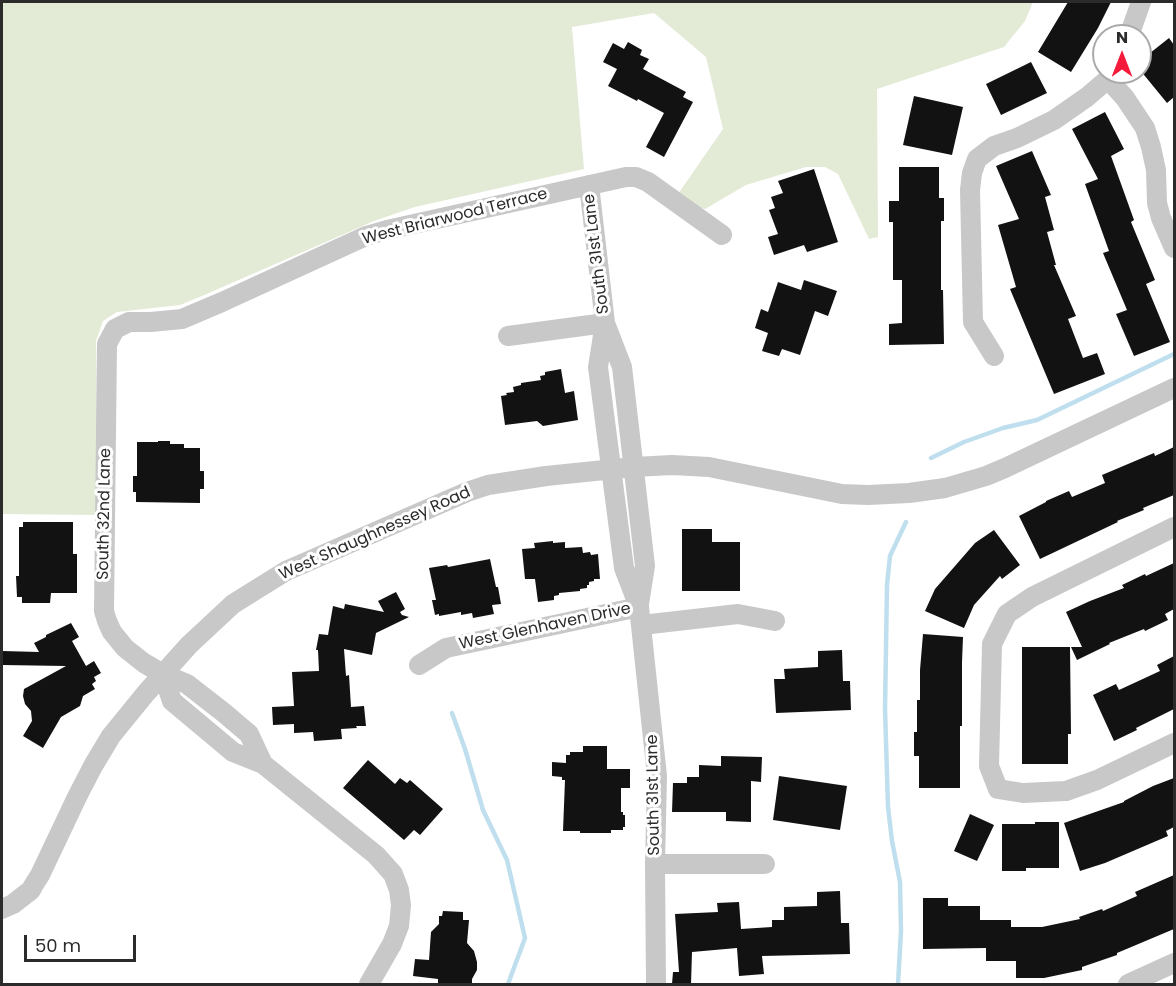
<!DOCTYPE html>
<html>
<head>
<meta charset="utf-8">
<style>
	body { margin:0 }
	#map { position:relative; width:1176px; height:986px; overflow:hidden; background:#fff; font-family:Poppins,sans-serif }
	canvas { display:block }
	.frame { position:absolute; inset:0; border:3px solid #2b2b2b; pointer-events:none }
	.north { position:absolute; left:1092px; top:24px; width:60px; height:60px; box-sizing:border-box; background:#fff; border:2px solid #aaa; border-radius:50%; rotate:0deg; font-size:16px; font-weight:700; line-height:24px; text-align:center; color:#2b2b2b }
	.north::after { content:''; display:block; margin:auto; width:21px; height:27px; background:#f61a3b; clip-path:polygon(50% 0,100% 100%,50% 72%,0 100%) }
	.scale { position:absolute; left:24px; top:935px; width:112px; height:27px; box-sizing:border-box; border:3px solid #2b2b2b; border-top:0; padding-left:8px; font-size:18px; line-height:21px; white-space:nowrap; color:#2b2b2b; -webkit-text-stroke:4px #fff; paint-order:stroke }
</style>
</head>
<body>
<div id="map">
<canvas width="1176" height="986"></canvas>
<div class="frame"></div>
<div class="north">N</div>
<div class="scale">50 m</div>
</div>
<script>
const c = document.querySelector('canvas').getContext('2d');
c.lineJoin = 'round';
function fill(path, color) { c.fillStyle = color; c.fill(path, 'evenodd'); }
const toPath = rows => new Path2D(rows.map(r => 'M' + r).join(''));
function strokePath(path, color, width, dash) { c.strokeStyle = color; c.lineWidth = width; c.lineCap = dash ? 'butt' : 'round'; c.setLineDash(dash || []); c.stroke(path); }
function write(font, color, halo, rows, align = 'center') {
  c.font = font + ' Poppins,sans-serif'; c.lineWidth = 6; c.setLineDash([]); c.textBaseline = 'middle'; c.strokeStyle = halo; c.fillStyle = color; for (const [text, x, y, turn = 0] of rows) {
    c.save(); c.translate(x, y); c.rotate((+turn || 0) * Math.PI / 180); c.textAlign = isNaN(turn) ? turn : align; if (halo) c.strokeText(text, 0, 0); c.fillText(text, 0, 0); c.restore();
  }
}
fill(toPath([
	[2,2,1033,2,1025,21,1004,47,877,89,878,237,869,239,838,174,825,167,806,167,746,185,705,209,696,207,678,194,723,129,706,57,654,13,572,27,584,169,415,207,374,221,202,296,180,305,117,312,103,321,96,341,98,515,2,514]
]), '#e3ebd7');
strokePath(toPath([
	[931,458,964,442,1003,428,1037,420,1174,354],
	[452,713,465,749,483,810,507,860,525,938,508,984],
	[898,984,901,931,900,882,892,841,888,807,885,709,887,585,890,556,906,522]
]), '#c0dfee', 4.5);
fill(toPath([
	[1068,2,1111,2,1098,28,1071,72,1038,52],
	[1169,38,1174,45,1174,97,1167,103,1140,70,1140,61],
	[628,42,642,50,640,55,649,59,643,69,686,92,683,97,693,102,664,157,646,147,664,113,638,99,637,101,608,86,617,69,603,62,613,43,624,49],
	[1031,62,1047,93,1001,115,986,84],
	[914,96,963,107,952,155,903,145],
	[1105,112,1124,149,1111,156,1134,220,1131,222,1155,280,1146,284,1170,342,1134,356,1116,314,1127,310,1103,253,1109,251,1085,184,1098,179,1072,129],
	[1032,151,1051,195,1045,197,1054,230,1047,232,1056,265,1054,265,1076,316,1068,319,1083,358,1097,353,1105,374,1054,394,1010,289,1016,287,998,225,1019,219,996,166],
	[899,167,939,167,939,198,944,198,944,221,941,221,941,290,943,290,944,344,889,345,889,324,902,323,902,280,893,280,893,222,889,222,889,201,899,201],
	[814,169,838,242,807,252,804,245,774,255,768,237,778,234,769,210,775,208,771,197,783,193,778,181],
	[804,280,837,291,828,316,815,311,800,355,782,349,779,356,762,351,768,333,755,328,761,309,768,312,778,282,801,290],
	[561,369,565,393,574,391,578,420,543,426,537,421,505,425,501,396,507,395,506,393,514,392,513,387,521,385,521,383,541,380,540,376,545,375,545,372],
	[158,441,170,441,170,444,184,444,184,448,200,448,200,471,204,471,204,489,200,489,200,503,136,502,136,492,133,492,133,476,137,476,137,442,158,442],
	[1174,447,1174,495,1143,508,1144,510,1117,521,1118,522,1040,559,1019,516,1046,502,1046,501,1069,491,1072,497,1105,483,1102,475,1154,453,1155,456],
	[23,522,73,522,73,554,77,554,77,593,51,593,50,603,22,603,22,597,17,597,16,576,19,576,19,527,23,527],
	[682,529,712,529,712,542,740,542,740,591,682,591],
	[994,530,1020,565,1002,579,1000,576,974,605,964,628,925,611,935,589,975,543],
	[553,541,553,543,565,542,565,548,582,547,583,553,590,552,591,555,598,554,600,579,594,579,594,581,589,582,589,585,587,585,587,588,580,589,580,591,559,593,559,595,554,596,554,600,538,602,535,579,525,579,522,549,535,548,534,543],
	[490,559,496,587,498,587,501,604,492,605,494,614,473,618,472,613,461,615,461,612,439,616,439,614,435,615,432,600,436,600,429,568,447,565,448,567],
	[1174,563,1174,609,1165,614,1168,620,1145,631,1144,629,1109,643,1110,644,1077,660,1071,647,1082,647,1066,612,1090,601,1124,588,1122,585,1145,574,1146,576],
	[396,592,405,609,400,612,402,615,409,617,376,633,372,655,344,649,346,676,349,675,351,707,364,706,366,726,356,726,357,728,341,729,342,739,314,741,313,732,294,733,294,724,273,725,272,707,294,706,292,672,319,671,318,650,316,650,319,634,328,635,333,606,344,609,345,604,384,612,378,601],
	[71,623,79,637,72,641,86,666,94,661,101,673,94,677,96,681,92,684,95,689,83,696,80,706,61,717,43,748,23,736,32,721,31,711,25,704,23,696,24,689,66,666,2,665,2,651,39,652,34,643,46,637,46,635],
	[923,634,963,637,962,662,962,726,960,726,960,788,919,788,919,756,914,756,914,732,917,732,917,700,920,700,920,670],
	[1022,647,1070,647,1071,734,1068,734,1068,764,1022,764],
	[842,650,843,681,850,681,851,710,776,713,774,679,785,679,784,669,818,667,818,651],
	[1174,656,1174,709,1136,728,1137,730,1114,741,1093,695,1116,684,1119,690,1160,671,1157,665],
	[583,746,607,746,607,769,630,769,630,788,621,788,621,812,623,812,623,815,625,815,625,827,623,827,623,830,611,830,611,833,580,833,580,831,563,831,565,780,562,780,562,777,552,776,552,762,566,763,566,755,570,755,570,752,583,752],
	[721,756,762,757,761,782,751,781,751,822,726,821,726,812,672,812,673,783,687,783,687,777,699,777,699,765,721,766],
	[368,760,395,784,400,778,407,783,410,780,443,809,420,835,414,830,404,840,343,788],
	[779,776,847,786,840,830,773,820],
	[1174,778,1174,827,1166,831,1168,836,1105,863,1080,871,1064,823,1124,802,1124,801,1153,786],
	[970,814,994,825,977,861,954,851],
	[1035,822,1059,822,1059,868,1026,868,1026,871,1002,871,1002,824,1035,824],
	[1174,875,1174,929,1117,953,1117,955,1082,967,1082,970,1044,978,1016,978,1016,961,986,961,986,948,923,949,923,898,948,898,948,906,980,906,980,920,1011,920,1011,927,1042,927,1080,919,1079,917,1102,909,1103,911,1137,896,1135,892],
	[840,891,841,923,849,923,850,954,762,956,764,974,739,976,737,948,692,952,691,984,672,984,673,972,679,972,675,914,718,912,717,903,739,902,741,929,772,927,772,920,784,920,784,907,817,906,817,892],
	[443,911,463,912,463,920,469,920,467,943,474,951,477,962,477,970,472,979,472,984,438,984,438,979,413,976,415,959,429,960,431,932,439,924,439,916,442,916]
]), '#121212');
strokePath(toPath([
	[1129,36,1141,2],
	[1108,79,1125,98,1145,128,1151,147,1156,170,1157,203,1161,218,1174,248],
	[589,185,605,323,622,367,645,566,639,604],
	[605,323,598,367,624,568,639,607,657,776,655,864,656,984],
	[508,336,605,323],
	[994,356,973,322,970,190,972,173,977,159,994,146,1017,138,1054,120,1087,97,1108,79,1112,72],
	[1174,527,1032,597,1007,614,992,644,989,766,998,789,1023,793,1066,791,1097,780,1174,743],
	[642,625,738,614,775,621],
	[419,665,446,648,639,607],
	[163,674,172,701,233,752,263,764,376,855,393,874,399,890,401,905,399,926,392,944,369,984],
	[263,764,249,734,223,712,187,684,163,674,144,663,125,648,112,632,107,621,104,611,107,344,115,329,129,322,151,322,182,319,222,302,366,236,387,230,626,177,636,177,648,182,722,235],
	[655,864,765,864],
	[2,909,13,904,31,890,33,886,40,875,77,797,93,766,111,736,146,693,189,645,233,604,286,571,467,492,488,485,546,476,634,467,672,465,709,467,842,494,868,495,909,493,945,488,986,476,1005,468,1174,388],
	[1128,984,1174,963]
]), '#c8c8c8', 20);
write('16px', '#2b2b2b', '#fff', [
	["West Briarwood Terrace",455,217,-14],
	["South 31st Lane",597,254,-97],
	["South 32nd Lane",105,514,-89],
	["West Shaughnessey Road",375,534,-24],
	["West Glenhaven Drive",545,627,-12],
	["South 31st Lane",654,795,-91]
]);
</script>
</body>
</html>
